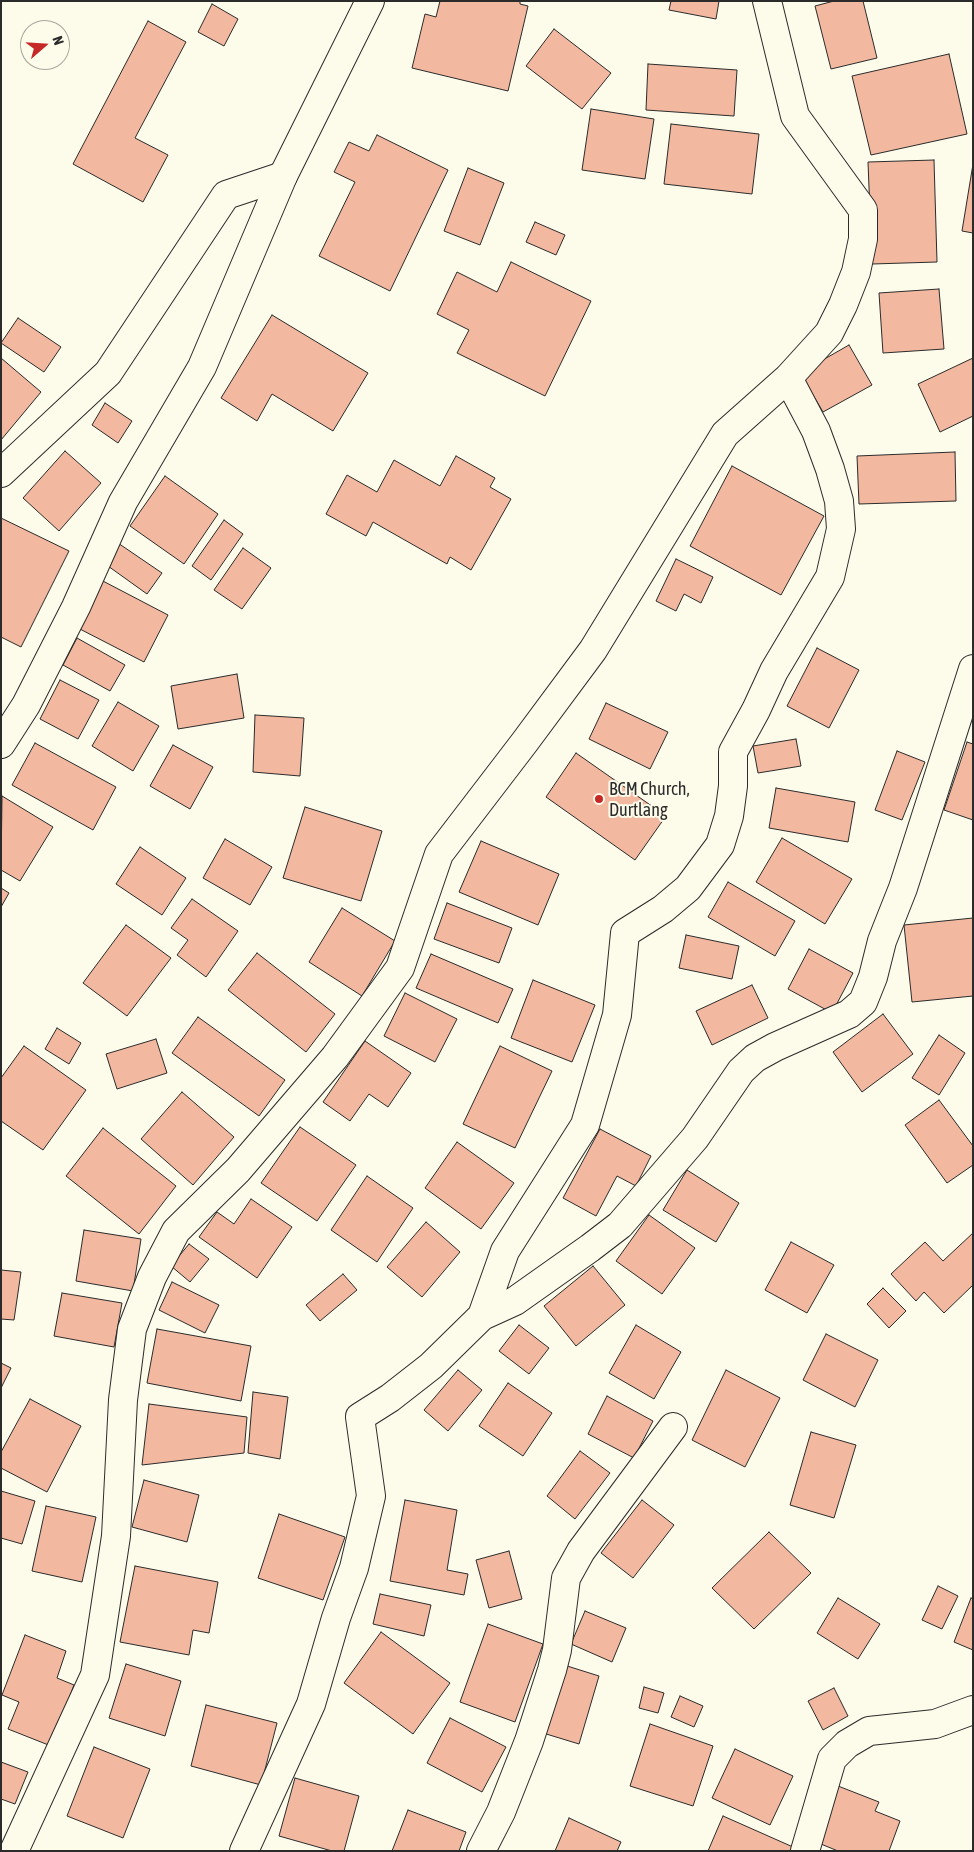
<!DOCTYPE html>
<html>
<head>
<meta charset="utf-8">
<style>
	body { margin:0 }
	#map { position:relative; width:974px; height:1852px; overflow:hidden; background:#fdfbea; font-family:"Asap Condensed",sans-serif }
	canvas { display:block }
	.frame { position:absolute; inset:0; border:2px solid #2b2b2b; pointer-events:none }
	.north { position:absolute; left:20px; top:20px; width:50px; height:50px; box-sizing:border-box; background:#fdfbea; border:1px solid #a9a89e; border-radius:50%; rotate:71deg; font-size:14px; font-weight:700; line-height:20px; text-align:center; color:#2b2b2b }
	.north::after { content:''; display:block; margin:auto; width:18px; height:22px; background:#c62828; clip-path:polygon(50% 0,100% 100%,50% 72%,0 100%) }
</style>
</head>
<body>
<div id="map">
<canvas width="974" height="1852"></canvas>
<div class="frame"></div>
<div class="north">N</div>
</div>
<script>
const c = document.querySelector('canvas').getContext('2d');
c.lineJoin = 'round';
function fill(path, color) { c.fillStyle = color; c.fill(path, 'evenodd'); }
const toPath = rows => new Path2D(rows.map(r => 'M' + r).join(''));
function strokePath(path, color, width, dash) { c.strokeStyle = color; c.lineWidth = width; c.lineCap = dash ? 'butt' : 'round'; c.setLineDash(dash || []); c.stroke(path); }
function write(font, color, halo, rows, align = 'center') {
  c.font = font + ' "Asap Condensed",sans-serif'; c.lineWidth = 4; c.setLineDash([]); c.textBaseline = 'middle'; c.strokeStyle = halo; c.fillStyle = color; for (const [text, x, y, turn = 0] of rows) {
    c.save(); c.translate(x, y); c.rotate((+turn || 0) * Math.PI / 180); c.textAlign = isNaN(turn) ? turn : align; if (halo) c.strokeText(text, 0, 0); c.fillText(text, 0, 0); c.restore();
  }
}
const building = toPath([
	[440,1,520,1,520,4,528,6,508,91,412,68,425,14,436,17,440,1],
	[671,1,719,1,716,19,669,10,671,1],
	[834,1,863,1,877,58,831,69,815,6,834,1],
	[212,4,238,19,224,46,198,32,212,4],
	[148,21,186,42,135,138,168,155,143,202,73,164,148,21],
	[554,29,611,73,582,109,526,66,554,29],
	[949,54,967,134,871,155,852,76,949,54],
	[648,64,737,70,734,116,646,110,648,64],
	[591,109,654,119,645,179,582,170,591,109],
	[671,124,759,134,752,194,664,184,671,124],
	[377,135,448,170,390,291,319,256,355,182,334,172,349,142,369,151,377,135],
	[934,160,937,262,872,264,868,162,934,160],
	[973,164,973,233,962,231,973,164],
	[468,168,504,183,480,245,444,231,468,168],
	[535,222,565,235,556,255,526,242,535,222],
	[511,262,591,301,545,396,457,353,469,330,437,314,457,272,497,292,511,262],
	[939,289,944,349,883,353,879,293,939,289],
	[272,315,368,373,333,431,272,394,257,421,221,398,272,315],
	[18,318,61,347,44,372,1,343,18,318],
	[849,345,872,385,823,412,800,373,849,345],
	[1,358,41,392,1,440,1,358],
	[973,358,973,416,940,432,918,384,973,358],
	[105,403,132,421,118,443,92,425,105,403],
	[65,451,101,483,59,531,23,498,65,451],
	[955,452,956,501,859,504,857,456,955,452],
	[456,456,495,478,490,487,511,499,471,570,450,557,447,564,373,522,366,536,326,514,347,475,377,492,394,460,440,486,456,456],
	[732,466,824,516,781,595,690,546,732,466],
	[165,476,218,514,184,564,130,526,165,476],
	[1,518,69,551,21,647,1,637,1,518],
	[224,520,243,534,211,580,192,566,224,520],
	[115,541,162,573,147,594,101,561,115,541],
	[243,548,271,568,242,609,214,590,243,548],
	[676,559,713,577,701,603,684,594,676,611,656,601,676,559],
	[101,580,168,615,144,662,76,627,101,580],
	[77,638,125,665,110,691,63,665,77,638],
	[817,648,859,670,829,728,787,706,817,648],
	[237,674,244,718,178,729,171,686,237,674],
	[60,680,99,700,78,739,40,719,60,680],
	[118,702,159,726,133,771,92,746,118,702],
	[606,703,668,732,650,769,589,739,606,703],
	[255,715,304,718,300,776,253,772,255,715],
	[796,739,801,766,758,773,753,746,796,739],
	[967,742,973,744,973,820,944,810,967,742],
	[35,743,116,787,93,830,12,785,35,743],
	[173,745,213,767,190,809,150,786,173,745],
	[897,751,925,762,902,820,875,810,897,751],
	[576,753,666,816,635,860,546,797,576,753],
	[776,788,855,802,848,842,769,828,776,788],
	[2,796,53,827,20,881,1,870,2,796],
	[305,807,382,831,361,901,283,878,305,807],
	[782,838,852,879,825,924,756,882,782,838],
	[225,839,272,867,250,905,203,878,225,839],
	[481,841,559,874,538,925,459,892,481,841],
	[140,847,186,878,162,915,116,884,140,847],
	[728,882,795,921,775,956,708,917,728,882],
	[1,888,9,893,1,907,1,888],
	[192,899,238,931,206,977,177,955,188,940,171,928,192,899],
	[447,903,512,928,499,963,434,939,447,903],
	[342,908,395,941,362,996,309,962,342,908],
	[973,918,973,996,912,1002,904,925,973,918],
	[126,925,171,958,127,1016,83,983,126,925],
	[686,935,739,946,732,979,679,968,686,935],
	[809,949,853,973,832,1013,788,989,809,949],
	[257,953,335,1014,306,1052,228,990,257,953],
	[431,954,513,989,498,1023,416,988,431,954],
	[533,980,595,1005,572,1062,511,1038,533,980],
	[752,985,768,1018,712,1045,696,1011,752,985],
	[405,993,457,1019,435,1062,384,1036,405,993],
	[883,1014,913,1054,862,1092,833,1052,883,1014],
	[198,1017,285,1080,259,1116,172,1053,198,1017],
	[57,1028,81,1043,69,1064,45,1049,57,1028],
	[939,1035,965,1053,939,1095,912,1078,939,1035],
	[156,1039,167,1073,117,1089,106,1054,156,1039],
	[365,1041,411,1073,388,1107,369,1094,350,1121,323,1102,365,1041],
	[24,1046,86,1090,43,1150,1,1121,1,1078,24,1046],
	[500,1046,552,1071,515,1148,463,1124,500,1046],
	[182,1092,234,1137,193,1185,141,1139,182,1092],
	[939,1100,973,1146,973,1165,947,1183,905,1125,939,1100],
	[300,1127,356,1165,317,1221,261,1183,300,1127],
	[103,1128,176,1186,139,1234,66,1176,103,1128],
	[600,1129,651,1156,636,1186,617,1176,596,1216,563,1198,600,1129],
	[457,1142,514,1183,481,1229,425,1188,457,1142],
	[687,1170,739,1203,716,1242,663,1210,687,1170],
	[367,1176,413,1208,377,1262,331,1230,367,1176],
	[251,1199,292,1227,257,1278,199,1237,217,1212,234,1224,251,1199],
	[649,1215,695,1248,662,1294,616,1261,649,1215],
	[426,1222,460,1252,422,1297,387,1267,426,1222],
	[84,1230,141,1239,133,1291,76,1281,84,1230],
	[973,1233,973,1285,944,1313,924,1292,916,1301,891,1274,925,1242,943,1261,973,1233],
	[791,1242,834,1265,807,1313,765,1290,791,1242],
	[189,1244,209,1259,190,1282,171,1266,189,1244],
	[593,1266,625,1305,576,1346,544,1306,593,1266],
	[1,1270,21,1272,14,1320,1,1319,1,1270],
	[343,1274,357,1290,320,1321,306,1305,343,1274],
	[172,1282,219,1305,205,1333,159,1310,172,1282],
	[883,1288,906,1311,889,1328,867,1304,883,1288],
	[62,1293,122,1303,114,1347,54,1336,62,1293],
	[519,1325,549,1348,529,1374,499,1351,519,1325],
	[636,1325,681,1352,654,1399,609,1373,636,1325],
	[157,1329,251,1346,241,1401,147,1383,157,1329],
	[826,1334,878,1360,855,1407,803,1380,826,1334],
	[1,1363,11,1368,1,1388,1,1363],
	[458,1370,482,1390,448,1431,424,1410,458,1370],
	[726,1370,780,1398,745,1467,692,1440,726,1370],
	[508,1383,552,1413,523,1456,479,1426,508,1383],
	[253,1392,288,1397,280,1459,248,1453,253,1392],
	[607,1396,653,1421,634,1458,588,1434,607,1396],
	[30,1399,81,1426,47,1492,1,1468,1,1452,30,1399],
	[149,1404,247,1417,244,1453,142,1465,149,1404],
	[811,1432,856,1445,834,1518,790,1505,811,1432],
	[580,1451,610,1473,575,1519,547,1496,580,1451],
	[144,1480,199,1495,187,1542,132,1527,144,1480],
	[1,1491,35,1501,22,1544,1,1538,1,1491],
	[405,1500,457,1510,447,1570,468,1574,464,1595,390,1581,405,1500],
	[642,1500,674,1525,633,1578,601,1553,642,1500],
	[46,1506,96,1517,82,1582,32,1571,46,1506],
	[279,1514,345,1537,323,1600,258,1578,279,1514],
	[769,1532,811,1573,754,1629,712,1588,769,1532],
	[509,1551,522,1599,489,1608,476,1560,509,1551],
	[135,1566,218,1582,209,1633,193,1630,189,1655,120,1642,135,1566],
	[938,1586,958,1596,942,1629,922,1620,938,1586],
	[380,1594,431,1605,424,1636,373,1624,380,1594],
	[838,1598,880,1624,858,1659,817,1633,838,1598],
	[971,1598,973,1599,973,1650,954,1642,971,1598],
	[585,1611,626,1628,612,1662,571,1644,585,1611],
	[488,1624,543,1644,515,1722,460,1702,488,1624],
	[381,1632,450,1683,413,1734,344,1683,381,1632],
	[25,1635,66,1651,57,1678,74,1685,51,1746,8,1729,19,1702,2,1695,25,1635],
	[126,1664,181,1681,165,1736,109,1718,126,1664],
	[564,1665,599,1676,579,1744,543,1733,564,1665],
	[644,1687,664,1693,658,1713,639,1708,644,1687],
	[834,1688,848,1716,823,1730,808,1701,834,1688],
	[680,1696,703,1706,694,1727,671,1717,680,1696],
	[206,1705,277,1723,261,1785,191,1766,206,1705],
	[450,1718,506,1747,482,1792,427,1763,450,1718],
	[650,1724,713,1746,693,1806,630,1786,650,1724],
	[94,1747,150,1769,123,1838,67,1816,94,1747],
	[735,1749,793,1776,770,1825,712,1798,735,1749],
	[1,1762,28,1772,15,1804,1,1799,1,1762],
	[295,1778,359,1796,344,1851,332,1851,279,1836,295,1778],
	[838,1786,879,1802,875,1811,900,1821,889,1851,838,1851,816,1842,838,1786],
	[408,1810,466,1832,459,1851,392,1851,408,1810],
	[723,1816,793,1847,791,1851,708,1851,723,1816],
	[569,1818,621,1842,617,1851,555,1851,569,1818]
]);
fill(building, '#f2b8a0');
strokePath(building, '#2b2b2b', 1);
const minor = toPath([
	[1,473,108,373,226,195,283,176],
	[482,1316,505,1251,585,1125,617,1015,625,933,663,909,688,888,720,845,729,816,733,786,733,752,756,710,774,671,830,577,841,529,839,501,830,469,816,431,788,378],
	[14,1851,95,1675,116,1536,123,1400,132,1329,152,1277,176,1231,238,1170,335,1057,400,968,439,854,524,743,593,650,725,434,788,378,829,333,843,305,856,272,863,239,863,210,795,116,767,1],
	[244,1851,311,1704,336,1618,354,1568,371,1496,360,1417,390,1398,431,1366,482,1316,515,1301,590,1248,620,1225,695,1138,741,1071,755,1058,775,1047,849,1014,863,1002,873,977,882,941,903,888,973,669],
	[481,1851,501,1812,529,1741,552,1670,557,1650,566,1578,581,1551,673,1427],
	[805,1851,832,1759,847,1744,869,1731,935,1724,973,1710]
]);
const highway = toPath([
	[1,744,26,705,76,607,123,502,202,367,283,176,370,1]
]);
strokePath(minor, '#2b2b2b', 30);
strokePath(highway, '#2b2b2b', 30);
strokePath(minor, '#fdfbea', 28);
strokePath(highway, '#fdfbea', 28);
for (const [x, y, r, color] of [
	[599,799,5,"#c62828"]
]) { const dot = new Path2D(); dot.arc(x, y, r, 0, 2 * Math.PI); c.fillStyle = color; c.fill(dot); strokePath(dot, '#fdfbea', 2); }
write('18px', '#2b2b2b', '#fdfbea', [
	["BCM Church,",609,789],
	["Durtlang",609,810]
], 'left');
</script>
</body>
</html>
